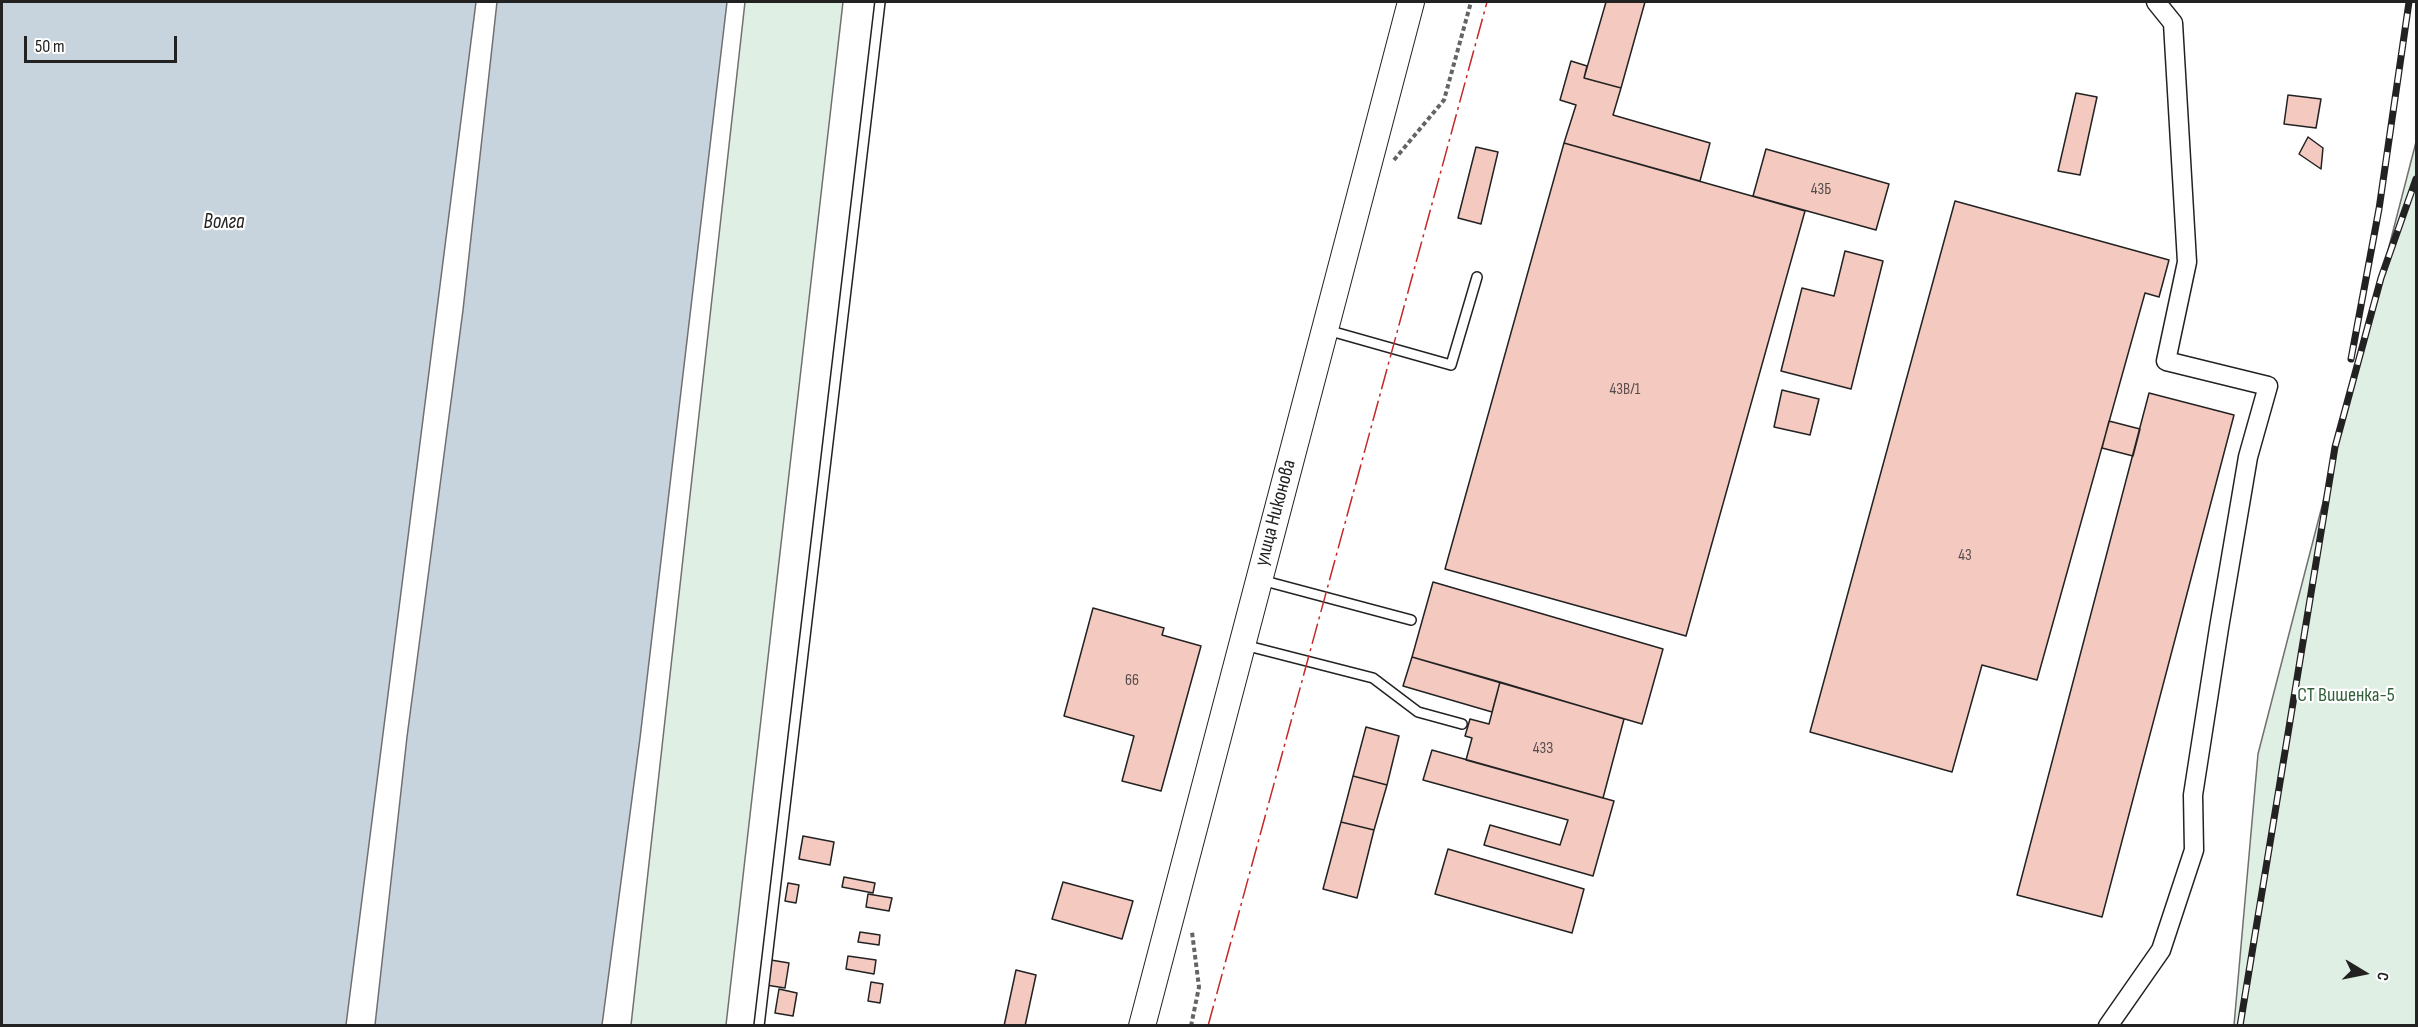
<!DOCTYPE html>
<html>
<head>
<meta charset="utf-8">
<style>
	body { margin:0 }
	#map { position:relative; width:2418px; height:1027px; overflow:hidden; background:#fff; font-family:"Sofia Sans Condensed",sans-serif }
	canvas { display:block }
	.frame { position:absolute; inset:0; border:3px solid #222; pointer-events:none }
	.north { position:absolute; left:2334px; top:943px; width:60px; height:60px; -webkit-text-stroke:4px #fff; paint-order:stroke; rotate:100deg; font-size:16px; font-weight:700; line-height:24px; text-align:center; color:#222 }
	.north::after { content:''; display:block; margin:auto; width:21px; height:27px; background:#222; clip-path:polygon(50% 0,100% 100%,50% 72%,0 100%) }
	.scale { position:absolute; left:24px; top:36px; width:153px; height:27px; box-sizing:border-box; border:3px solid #222; border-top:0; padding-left:8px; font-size:18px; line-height:21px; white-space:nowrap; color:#222; -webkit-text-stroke:4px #fff; paint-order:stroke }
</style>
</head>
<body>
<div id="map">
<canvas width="2418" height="1027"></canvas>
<div class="frame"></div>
<div class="north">С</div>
<div class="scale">50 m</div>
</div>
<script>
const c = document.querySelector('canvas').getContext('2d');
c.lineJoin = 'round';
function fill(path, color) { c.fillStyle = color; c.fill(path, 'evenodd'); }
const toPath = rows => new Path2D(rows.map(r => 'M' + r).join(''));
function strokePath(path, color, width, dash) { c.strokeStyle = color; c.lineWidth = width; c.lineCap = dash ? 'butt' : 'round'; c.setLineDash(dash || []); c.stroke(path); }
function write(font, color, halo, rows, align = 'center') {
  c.font = font + ' "Sofia Sans Condensed",sans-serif'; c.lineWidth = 4.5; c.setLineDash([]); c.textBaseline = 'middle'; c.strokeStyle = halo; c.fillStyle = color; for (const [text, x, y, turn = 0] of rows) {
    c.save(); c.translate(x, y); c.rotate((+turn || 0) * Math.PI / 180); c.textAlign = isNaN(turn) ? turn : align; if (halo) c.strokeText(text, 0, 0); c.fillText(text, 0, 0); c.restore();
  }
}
const green = toPath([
	[745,2,843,2,726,1025,631,1025,745,2],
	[2416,142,2416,1025,2234,1025,2258,754,2416,142]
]);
fill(green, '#e0efe3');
strokePath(green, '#6f6f6f', 1.5);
const water = toPath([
	[2,2,476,2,346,1025,2,1025,2,2],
	[497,2,727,2,640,738,602,1025,375,1025,407,737,463,310,497,2]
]);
fill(water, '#c7d3dd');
strokePath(water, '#6f6f6f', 1.5);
const building = toPath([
	[1606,2,1645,2,1621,88,1584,78,1606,2],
	[1571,61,1587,66,1584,78,1621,88,1613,115,1710,143,1700,181,1564,143,1576,105,1560,100,1571,61],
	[2076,93,2097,97,2080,175,2058,171,2076,93],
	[2288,95,2321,99,2316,128,2284,124,2288,95],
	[2308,137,2323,148,2321,169,2299,154,2308,137],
	[1564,143,1805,211,1686,636,1445,569,1564,143],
	[1476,147,1498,152,1481,224,1458,218,1476,147],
	[1766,149,1889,184,1876,230,1753,196,1766,149],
	[1955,201,2169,260,2159,297,2145,293,2037,680,1982,665,1952,772,1810,732,1955,201],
	[1845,251,1883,261,1851,389,1781,371,1802,288,1834,296,1845,251],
	[1782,390,1819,399,1810,435,1774,427,1782,390],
	[2149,393,2234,415,2102,917,2017,895,2149,393],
	[2109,421,2140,429,2133,456,2102,448,2109,421],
	[1433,582,1663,649,1642,724,1412,657,1433,582],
	[1093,608,1164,628,1162,635,1201,646,1161,791,1122,781,1134,736,1064,716,1093,608],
	[1412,657,1500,682,1492,712,1403,686,1412,657],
	[1500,682,1624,719,1603,798,1466,760,1472,738,1465,736,1470,719,1489,724,1500,682],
	[1366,727,1399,736,1387,785,1353,776,1366,727],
	[1432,750,1614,801,1593,876,1484,845,1490,825,1560,845,1568,820,1423,780,1432,750],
	[1353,776,1387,785,1374,830,1341,822,1353,776],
	[1341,822,1374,830,1357,898,1323,889,1341,822],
	[803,836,834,842,830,865,799,859,803,836],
	[1448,849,1584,889,1572,933,1435,894,1448,849],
	[844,877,875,883,873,893,842,887,844,877],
	[1063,882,1133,901,1122,939,1052,919,1063,882],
	[788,883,799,885,796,903,785,901,788,883],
	[868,894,892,898,889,911,866,907,868,894],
	[860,932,880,935,879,945,858,942,860,932],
	[848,956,876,960,874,974,846,969,848,956],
	[771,960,789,963,785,988,766,985,771,960],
	[1016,970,1036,975,1025,1026,1004,1026,1016,970],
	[871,982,883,984,880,1003,868,1001,871,982],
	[779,989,797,993,793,1016,775,1013,779,989]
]);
fill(building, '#f3c9c0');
strokePath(building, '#222', 1.5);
const service = toPath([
	[1327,330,1451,365,1477,277],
	[1261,580,1411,620],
	[1244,645,1373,678,1418,712,1462,724],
	[759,1026,880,2]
]);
const minor = toPath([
	[2108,1026,2161,950,2194,850,2193,795,2219,628,2248,457,2268,386,2166,361,2187,262,2173,23,2156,2]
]);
const secondary = toPath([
	[1142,1026,1411,2]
]);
strokePath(service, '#222', 12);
strokePath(minor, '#222', 21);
strokePath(secondary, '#222', 28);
strokePath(toPath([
	[1394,160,1444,100,1471,2],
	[1191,1026,1199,987,1192,932]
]), '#646464', 4, [4.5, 3]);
strokePath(service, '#fff', 9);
strokePath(minor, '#fff', 18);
strokePath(secondary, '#fff', 26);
const rail = toPath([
	[2351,359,2379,209,2409,2],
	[2240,1026,2335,447,2381,278,2416,179]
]);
strokePath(rail, '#222', 7);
strokePath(rail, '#fff', 4.5, [14]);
strokePath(toPath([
	[1208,1026,1487,2]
]), '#c62828', 1.5, [21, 4.5, 3, 4.5]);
write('16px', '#564c4a', null, [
	["43Б",1821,190],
	["43В/1",1625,390],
	["43",1965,556],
	["66",1132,681],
	["43З",1543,749]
]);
write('20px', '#222', '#fff', [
	["улица Никонова",1276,513,-75]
]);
write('20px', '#2f5e38', '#fff', [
	["СТ Вишенка-5",2346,696]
]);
write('italic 21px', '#222', '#fff', [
	["Волга",224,223]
]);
</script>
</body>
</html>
